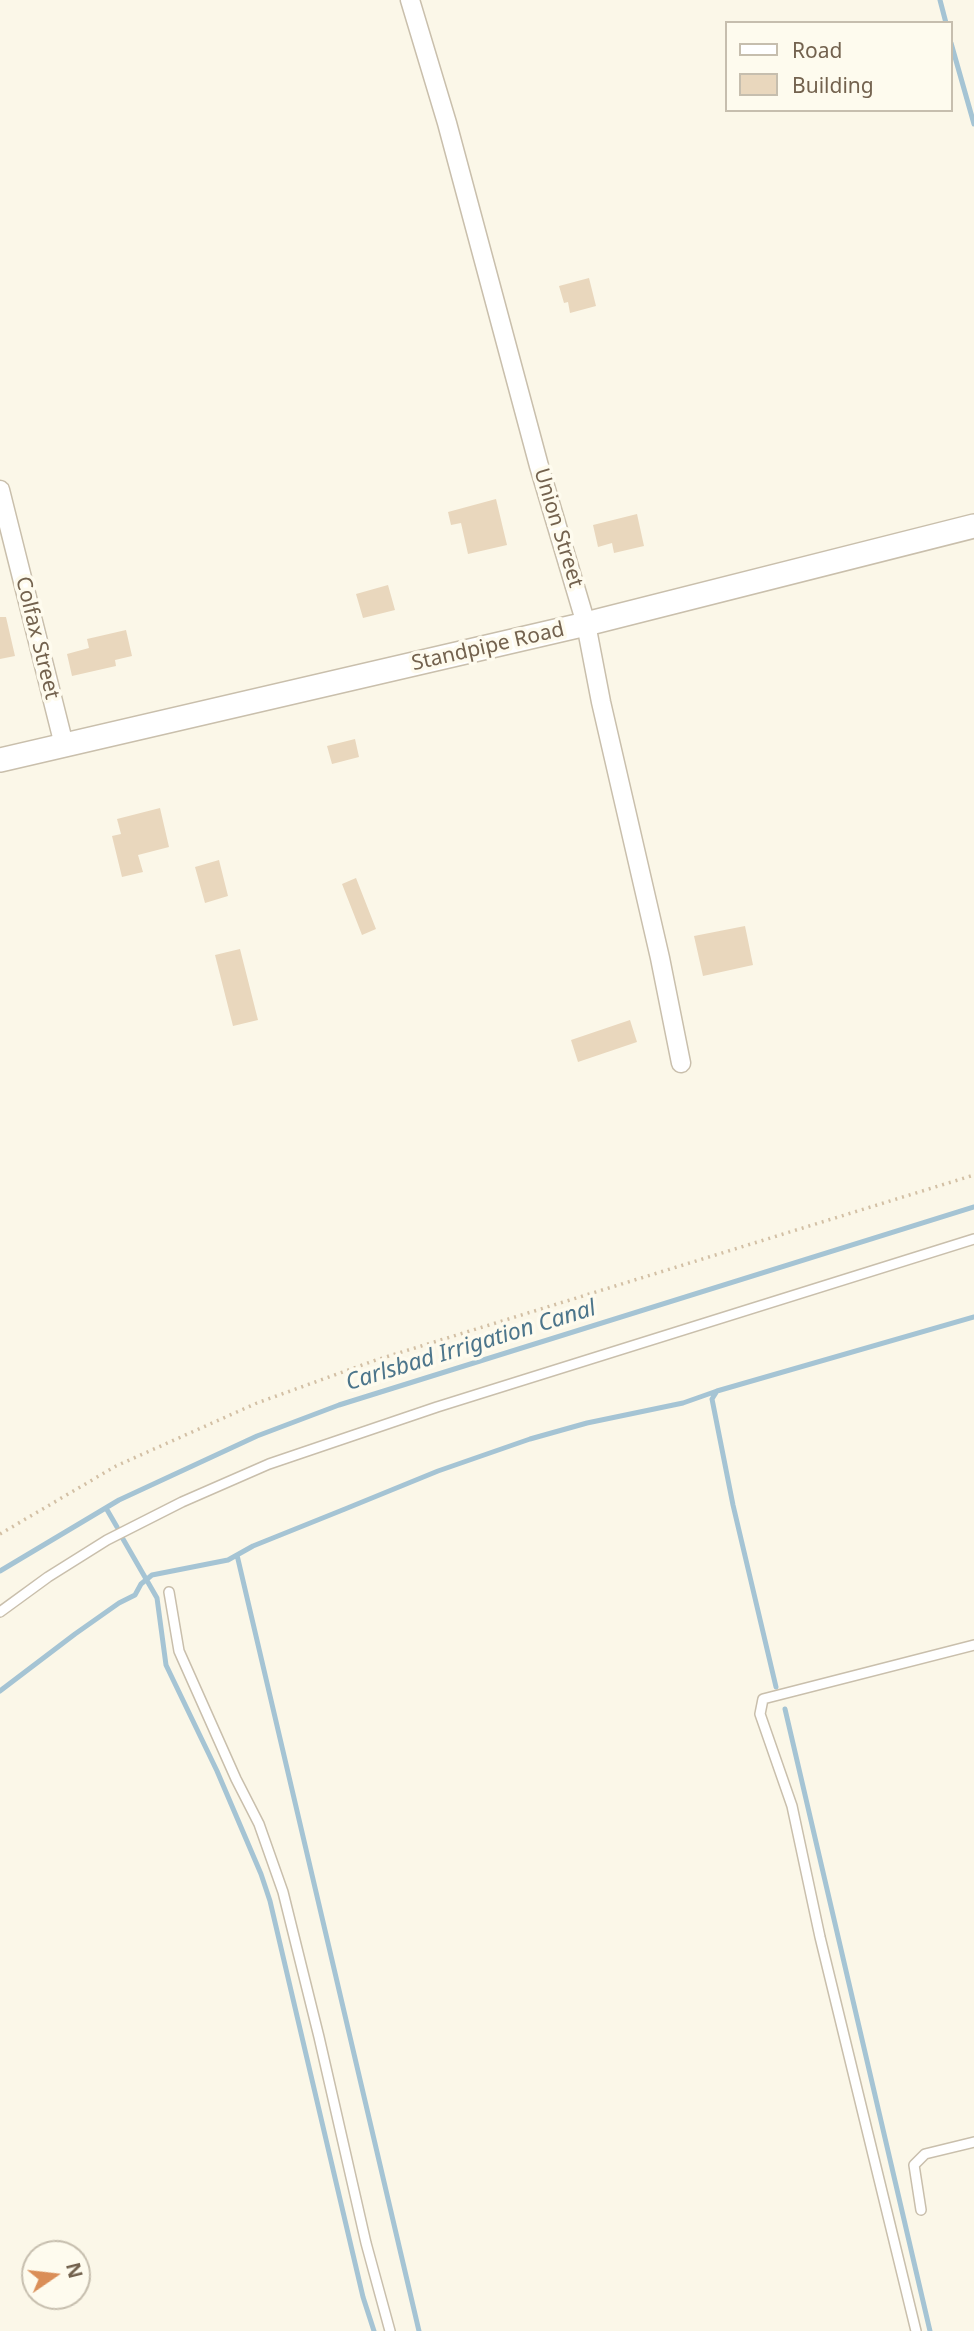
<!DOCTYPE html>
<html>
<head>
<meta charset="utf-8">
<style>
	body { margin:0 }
	#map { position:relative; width:974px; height:2331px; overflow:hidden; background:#fbf7e8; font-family:"Noto Sans",sans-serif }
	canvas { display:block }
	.legend { position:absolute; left:725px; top:21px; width:228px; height:91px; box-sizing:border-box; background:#fefbee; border:2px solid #c6beae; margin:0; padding:9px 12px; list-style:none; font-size:21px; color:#73624e }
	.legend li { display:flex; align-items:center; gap:14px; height:35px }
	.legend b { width:35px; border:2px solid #c6beae }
	.north { position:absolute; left:21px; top:2240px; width:70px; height:70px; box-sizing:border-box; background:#fefbee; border:2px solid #c6beae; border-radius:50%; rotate:76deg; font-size:19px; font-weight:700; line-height:28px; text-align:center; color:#73624e }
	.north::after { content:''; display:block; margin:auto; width:24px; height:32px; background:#da8e58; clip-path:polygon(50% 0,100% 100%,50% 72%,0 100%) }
</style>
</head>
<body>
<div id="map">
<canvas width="974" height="2331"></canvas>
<ul class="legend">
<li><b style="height:9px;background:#fff"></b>Road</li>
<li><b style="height:19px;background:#e9d7bd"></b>Building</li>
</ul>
<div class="north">N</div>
</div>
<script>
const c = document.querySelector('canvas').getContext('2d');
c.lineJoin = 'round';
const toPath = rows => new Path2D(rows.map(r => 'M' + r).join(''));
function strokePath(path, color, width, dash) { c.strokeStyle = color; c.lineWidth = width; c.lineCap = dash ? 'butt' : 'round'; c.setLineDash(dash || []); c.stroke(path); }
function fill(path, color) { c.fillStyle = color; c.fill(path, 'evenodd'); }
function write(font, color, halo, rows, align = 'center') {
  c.font = font + ' "Noto Sans",sans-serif'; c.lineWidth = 7; c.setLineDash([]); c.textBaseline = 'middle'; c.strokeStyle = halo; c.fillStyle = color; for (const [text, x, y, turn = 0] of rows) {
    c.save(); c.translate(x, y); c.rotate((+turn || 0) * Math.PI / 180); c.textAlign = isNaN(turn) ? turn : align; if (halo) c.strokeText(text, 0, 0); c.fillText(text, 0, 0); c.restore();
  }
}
strokePath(toPath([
	[940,0,946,23],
	[951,43,974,124],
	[106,1508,117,1527],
	[123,1539,157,1598,166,1665,217,1771,261,1874,270,1901,363,2297,374,2331],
	[237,1555,419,2331],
	[0,1571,119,1500,257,1436,339,1405,974,1207],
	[776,1687,733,1505,712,1399,717,1391,974,1317],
	[0,1691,75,1634,119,1603,135,1595,141,1584,152,1575,228,1560,253,1546,345,1509,438,1471,530,1439,587,1423,683,1403,717,1391],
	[785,1709,930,2331]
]), '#a5c4d4', 5);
fill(toPath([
	[589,278,596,306,570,313,568,302,564,303,559,286],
	[496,499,507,545,468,554,461,523,451,525,448,512],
	[637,514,644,546,614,553,612,543,598,547,593,525],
	[388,585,395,610,363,618,356,594],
	[0,617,6,617,15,656,0,659],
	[126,630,132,656,115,660,116,666,72,676,67,654,89,648,87,639],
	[355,739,359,757,332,764,327,746],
	[160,808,169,847,138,855,143,872,122,877,112,836,121,834,117,819],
	[219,860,228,896,205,903,195,867],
	[356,878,376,929,362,935,342,884],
	[745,926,753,965,703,976,694,936],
	[240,949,258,1020,233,1026,215,955],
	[630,1020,637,1042,578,1062,571,1040]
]), '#e9d7bd');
const service = toPath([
	[169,1592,179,1651,236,1779,259,1824,283,1892,319,2037,366,2243,390,2331],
	[0,1612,48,1577,107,1540,182,1502,269,1464,437,1407,974,1239],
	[921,2210,914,2165,925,2154,974,2142],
	[916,2331,820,1937,792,1806,760,1714,763,1699,974,1645]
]);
const minor = toPath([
	[410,0,447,123,539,466,586,624,601,702,660,958,681,1063],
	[0,490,64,745]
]);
const tertiary = toPath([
	[0,760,586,624,974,526]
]);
strokePath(service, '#c9bfac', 12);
strokePath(minor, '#c9bfac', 21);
strokePath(tertiary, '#c9bfac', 26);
strokePath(toPath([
	[0,1534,116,1466,257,1403,376,1360,974,1175]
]), '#d3c0a5', 3.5, [2, 5]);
strokePath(service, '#fff', 9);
strokePath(minor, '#fff', 18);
strokePath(tertiary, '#fff', 23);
write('21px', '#73624e', '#fefbee', [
	["Union Street",558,528,73],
	["Colfax Street",37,638,76],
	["Standpipe Road",488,647,-13]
]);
write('italic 23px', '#4c758b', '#fefbee', [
	["Carlsbad Irrigation Canal",471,1346,-17]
]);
</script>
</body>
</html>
